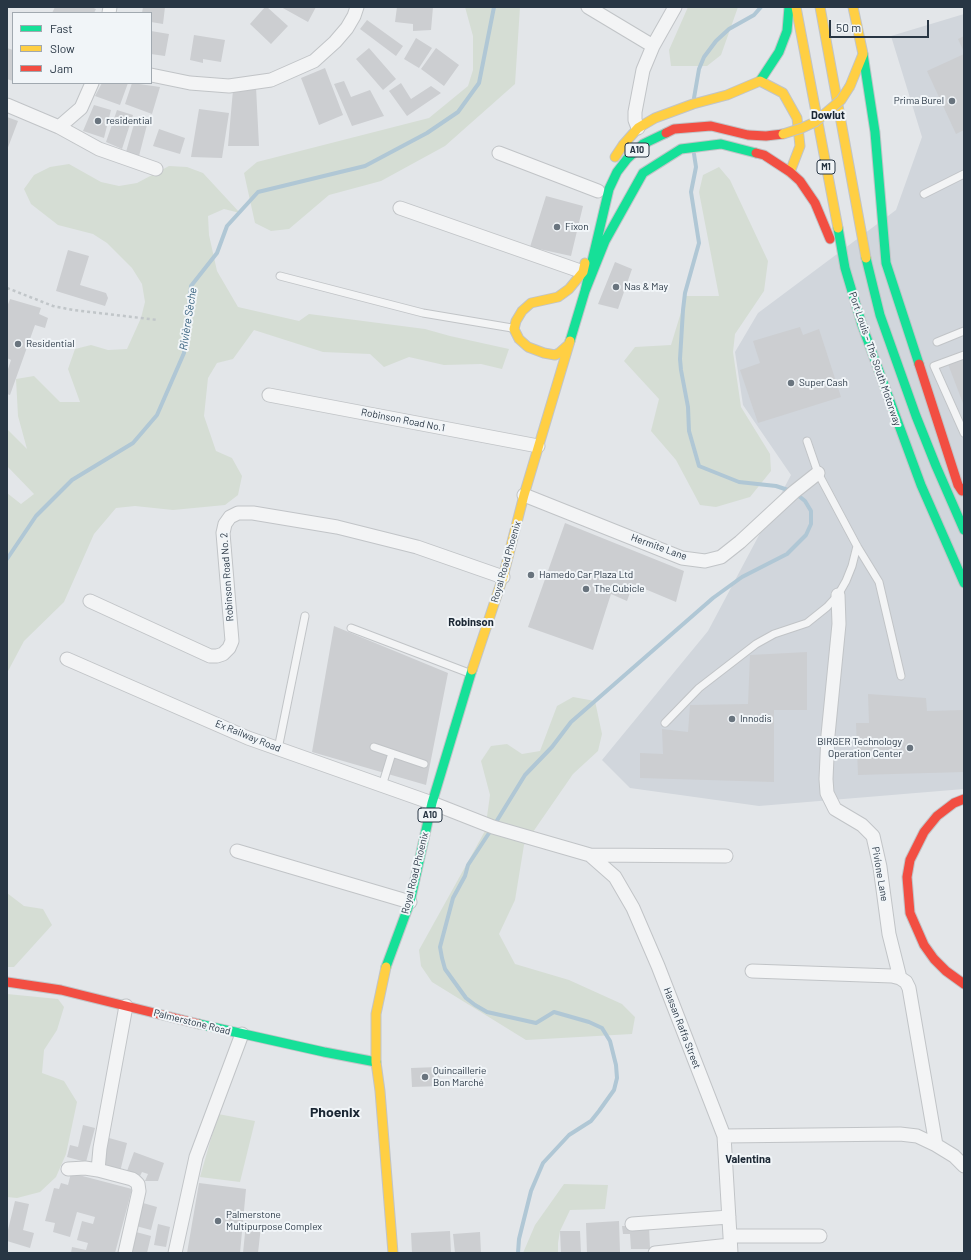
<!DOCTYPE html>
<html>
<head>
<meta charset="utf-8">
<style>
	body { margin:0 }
	#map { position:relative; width:971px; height:1260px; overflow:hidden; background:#e3e6e9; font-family:Barlow,sans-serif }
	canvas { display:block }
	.frame { position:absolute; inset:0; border:8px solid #283644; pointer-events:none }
	.legend { position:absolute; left:12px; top:12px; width:140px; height:72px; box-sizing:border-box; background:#f1f5f8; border:1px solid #a1a9b0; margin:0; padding:5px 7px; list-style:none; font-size:12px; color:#283644 }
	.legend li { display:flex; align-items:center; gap:8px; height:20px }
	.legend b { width:20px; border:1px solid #a1a9b0 }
	.scale { position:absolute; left:829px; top:20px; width:100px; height:18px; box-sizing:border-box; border:2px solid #283644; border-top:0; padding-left:5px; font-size:12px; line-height:14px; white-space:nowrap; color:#283644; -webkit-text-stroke:3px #f1f5f8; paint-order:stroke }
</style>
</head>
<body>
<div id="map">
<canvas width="971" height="1260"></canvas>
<div class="frame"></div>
<ul class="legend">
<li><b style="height:5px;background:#16e098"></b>Fast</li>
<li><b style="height:5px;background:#ffcf43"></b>Slow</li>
<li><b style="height:5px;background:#f24e42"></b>Jam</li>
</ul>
<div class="scale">50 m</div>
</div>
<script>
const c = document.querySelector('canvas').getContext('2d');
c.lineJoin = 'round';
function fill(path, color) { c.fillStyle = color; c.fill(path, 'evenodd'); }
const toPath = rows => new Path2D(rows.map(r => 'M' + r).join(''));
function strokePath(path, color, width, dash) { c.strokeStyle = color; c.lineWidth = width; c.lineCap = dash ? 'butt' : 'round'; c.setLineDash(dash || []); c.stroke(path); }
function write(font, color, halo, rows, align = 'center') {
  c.font = font + ' Barlow,sans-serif'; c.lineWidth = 4; c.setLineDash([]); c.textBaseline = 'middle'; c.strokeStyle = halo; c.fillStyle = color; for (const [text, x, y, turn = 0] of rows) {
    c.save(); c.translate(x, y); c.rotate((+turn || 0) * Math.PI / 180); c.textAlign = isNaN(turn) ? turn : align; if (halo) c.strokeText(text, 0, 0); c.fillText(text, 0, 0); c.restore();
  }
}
fill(toPath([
	[964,14,964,789,759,806,630,788,602,760,708,631,791,475,743,405,735,352,758,313,896,210,922,137,891,36]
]), '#d1d6dc');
fill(toPath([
	[465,7,520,7,515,84,445,146,381,181,329,195,289,229,271,231,255,223,244,173,257,162,429,118,468,86,473,70,473,36],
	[688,7,738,7,721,55,707,66,671,66,669,50],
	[69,164,101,182,119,186,137,183,169,166,187,167,203,173,240,213,224,209,208,216,209,235,217,271,238,307,299,321,309,314,425,329,450,336,509,349,502,369,481,364,444,365,409,357,384,367,370,354,323,352,254,330,233,359,217,363,208,378,204,416,216,451,232,458,242,476,238,495,225,505,173,510,135,506,116,508,94,534,64,602,24,641,7,673,7,493,21,504,34,494,7,466,7,429,27,449,18,416,16,379,34,376,60,402,80,402,68,369,75,349,91,345,108,350,127,349,141,318,145,302,142,284,132,268,107,243,93,234,58,225,31,204,24,189,34,175,50,167],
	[719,167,730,180,768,261,764,291,735,334,733,352,741,407,770,454,771,471,750,497,716,507,700,505,676,460,651,431,659,399,624,361,635,347,671,345,686,296,719,296,699,192,703,175],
	[573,697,595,701,602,734,598,751,573,774,524,845,515,900,499,934,515,964,569,980,622,1004,635,1017,632,1034,526,1040,432,982,421,966,419,950,485,831,490,795,481,761,491,746,507,744,522,754,540,751,557,706],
	[7,893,24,906,43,909,52,925,14,967,7,967],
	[7,994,58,999,64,1007,57,1030,44,1050,42,1073,64,1081,77,1102,66,1154,56,1177,40,1192,17,1198,7,1197],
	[218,1114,255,1121,240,1182,200,1177],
	[564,1184,608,1185,605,1209,570,1210,560,1231,558,1243,558,1253,523,1253,535,1225]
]), '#d5ddd4');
strokePath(toPath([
	[694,98,699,69,704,57,716,41,729,29,754,15,761,7],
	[7,559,36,516,72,480,133,443,157,415,184,353,191,286,217,253,227,226,258,192,365,166,427,133,458,112,479,83,494,7],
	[518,1253,519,1239,531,1191,543,1163,569,1135,591,1121,599,1111,614,1090,617,1078,616,1065,610,1041,602,1028,589,1022,554,1012,536,1023,487,1012,475,1005,466,998,445,969,442,958,440,947,453,898,465,876,468,865,493,827,525,775,552,747,571,722,713,598,742,577,787,554,806,535,811,524,811,511,805,501,794,492,776,486,739,482,699,466,689,431,688,407,681,370,680,359,683,310,685,293,699,243,691,192,696,167,694,154]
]), '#b0c7d5', 4);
fill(toPath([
	[55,7,91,7,96,9,94,13,52,13],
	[143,7,165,7,163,24,151,22,151,13,142,13],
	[265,7,267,7,288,26,271,44,250,24],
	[281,7,316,7,308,22],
	[397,7,433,7,431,30,413,31,413,24,395,22],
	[367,20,403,46,396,56,360,29],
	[151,31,169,34,165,56,151,54],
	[194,35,225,40,221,62,203,59,203,63,190,60],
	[964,36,964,52,958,39],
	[416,38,432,48,419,68,404,59],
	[7,48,13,50,13,81,7,79],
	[369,48,396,79,383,90,356,59],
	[436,48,459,65,444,86,421,69],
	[964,54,964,130,956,134,927,71],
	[325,68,343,115,319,125,301,78],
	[344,81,351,97,370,90,384,116,352,126,334,84],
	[102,83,128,83,120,105,95,96],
	[132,83,160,87,152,114,125,104],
	[401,83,411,99,431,86,441,93,407,116,389,91],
	[256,87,259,146,228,146,233,90],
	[94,105,111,110,104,138,83,131],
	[199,109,229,113,222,158,191,157],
	[117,110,133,115,122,149,106,142],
	[7,117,18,121,7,150],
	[136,117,148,121,139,156,126,152],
	[159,129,185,138,180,154,153,146],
	[546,196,583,206,571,256,530,247],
	[68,250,89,256,80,285,106,293,108,298,105,306,56,291],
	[615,262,632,269,618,309,598,304],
	[10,299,41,308,39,314,48,318,45,328,35,325,10,395,7,394,7,372,11,360,7,358,7,307],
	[800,327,803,335,819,329,841,397,758,423,740,370,760,363,753,341],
	[964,358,964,406,948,364],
	[565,523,684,571,676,602,633,584,627,601,611,594,593,650,528,627],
	[334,626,448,673,426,785,312,752],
	[807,652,807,710,774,710,774,782,640,778,640,753,663,754,662,729,688,732,690,705,748,704,750,655],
	[868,694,926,698,927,711,964,710,964,772,858,775,856,723,869,723],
	[439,1067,440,1086,412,1087,411,1068],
	[83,1125,95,1128,86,1162,67,1157,70,1145,78,1147],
	[109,1138,127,1143,120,1172,102,1167],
	[134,1152,164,1163,158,1181,145,1181,148,1174,142,1172,140,1176,127,1171],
	[71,1173,132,1189,115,1253,71,1253,72,1247,86,1250,88,1243,77,1240,82,1221,93,1224,95,1217,77,1212,70,1237,53,1232,55,1223,45,1221,54,1188,59,1189,61,1183,68,1185],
	[199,1183,246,1189,240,1253,187,1253],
	[15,1201,29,1204,23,1230,34,1233,30,1248,7,1241,7,1234],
	[143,1203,157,1207,151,1230,136,1226],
	[619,1221,620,1252,587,1253,586,1223],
	[246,1223,261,1226,258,1253,243,1253],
	[158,1224,170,1227,166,1247,154,1245],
	[622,1226,649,1226,650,1249,631,1249,630,1234,623,1234],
	[450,1231,451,1253,412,1253,411,1233],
	[560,1231,580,1231,581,1253,561,1253],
	[136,1232,151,1236,147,1253,130,1253],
	[480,1232,481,1253,455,1253,453,1234]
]), '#ccced1');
const lane = toPath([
	[924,194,964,174],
	[280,276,423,313,512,328],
	[937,342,964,331],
	[964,355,934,366,964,433],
	[807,441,818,473,857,546,879,582,901,676],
	[351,628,469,673],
	[665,723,699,688,756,644,774,634,807,623,827,607,838,595,846,581,852,566,857,546],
	[374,747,424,764],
	[278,749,305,616],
	[382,786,392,753]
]);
const street = toPath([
	[588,7,653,46],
	[109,13,110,7],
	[151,75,190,83,229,86,271,80,314,61,335,42,347,28,354,16,357,7],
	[7,105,59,127,99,149,156,169],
	[59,127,81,108,92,83],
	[638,128,635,120,635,112,643,70,653,46,675,7],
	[499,153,598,191],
	[400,208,583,272],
	[269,395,538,446],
	[524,495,682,558,705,561,721,557,740,542,794,492,818,473],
	[838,595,839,624,828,735,826,779,827,793,835,809,862,825,873,836,880,867,889,934,900,978],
	[90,601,210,656,217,656,223,654,229,648,232,641,223,533,225,524,230,517,238,513,253,513,337,527,417,547,503,577],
	[67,659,248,738,432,803,493,827,590,855,615,877,633,908,658,966,724,1136,900,1134,917,1136,936,1145,954,1156,964,1166],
	[237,851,410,902],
	[590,855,726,856],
	[752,971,892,976,900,978,906,982,909,988,936,1145],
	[724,1136,731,1253],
	[68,1169,85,1168,98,1170,132,1179,135,1181,138,1184,139,1191,125,1253],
	[98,1170,100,1148,126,1006],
	[632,1224,729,1217],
	[730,1236,820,1236],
	[175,1253,196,1157,242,1034],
	[655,1253,730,1245]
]);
const fast = toPath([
	[863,54,875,132,886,263,919,364],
	[760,81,779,52,787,31,789,7],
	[838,228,845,268,862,325,921,485,964,583],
	[866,258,880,315,916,416,936,466,964,530],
	[585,291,605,241,643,173,681,149,721,144,756,153],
	[570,341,585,291,609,189,617,172,627,159,643,144,666,133],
	[386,967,410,902,432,803,472,670],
	[199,1024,324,1052,376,1062]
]);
const slow = toPath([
	[796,7,838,228],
	[820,7,866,258],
	[850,86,863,54,853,7],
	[615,157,623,145,638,128,655,118,693,104,727,95,760,81,783,93,797,118,800,146,790,172],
	[569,344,559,353,555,355,544,353,528,347,519,339,514,329,516,321,522,311,531,303,558,297,569,289,583,272,585,263],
	[472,670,503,577,524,495,570,341],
	[386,967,376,1014,376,1062,380,1091,393,1253]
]);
const jam = toPath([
	[666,133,674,129,711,126,748,135,766,136,783,134],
	[756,153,764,155,790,172,800,181,815,203,830,239],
	[919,364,958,485,962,491],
	[964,799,954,803,937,816,924,832,910,860,907,877,910,913,924,945,934,959,946,971,964,984],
	[7,982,61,990,199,1024]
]);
strokePath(lane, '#c1c4c7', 9);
strokePath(street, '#c1c4c7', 15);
strokePath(fast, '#c1c4c7', 11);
strokePath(slow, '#c1c4c7', 11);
strokePath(jam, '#c1c4c7', 11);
strokePath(toPath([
	[7,288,53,306,73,310,158,320]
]), '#c1c6c9', 2.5, [3, 3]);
strokePath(lane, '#f3f4f5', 7);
strokePath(street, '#f3f4f5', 13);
strokePath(fast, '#16e098', 9);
strokePath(slow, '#ffcf43', 9);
strokePath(jam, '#f24e42', 9);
const slowBridge = toPath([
	[783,134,802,128,815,122,841,100,850,86]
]);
strokePath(slowBridge, '#bfc3c7', 11, []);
strokePath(slowBridge, '#ffcf43', 9);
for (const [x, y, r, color] of [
	[952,101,4,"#69747e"],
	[98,121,4,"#69747e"],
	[557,227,4,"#69747e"],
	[616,287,4,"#69747e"],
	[18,344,4,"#69747e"],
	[791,383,4,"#69747e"],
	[531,575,4,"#69747e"],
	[586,589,4,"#69747e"],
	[732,719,4,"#69747e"],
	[910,748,4,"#69747e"],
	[425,1077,4,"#69747e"],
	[218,1221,4,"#69747e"]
]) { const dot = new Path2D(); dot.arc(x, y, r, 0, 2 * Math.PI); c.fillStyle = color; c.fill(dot); strokePath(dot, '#f1f5f8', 1.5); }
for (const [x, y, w] of [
	[637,150,24],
	[826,167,18],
	[430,815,24]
]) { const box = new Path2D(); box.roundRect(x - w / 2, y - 7, w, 14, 3); c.fillStyle = '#f1f5f8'; c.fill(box); strokePath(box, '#283644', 1); }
write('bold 9px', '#283644', null, [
	["A10",637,150],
	["M1",826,167],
	["A10",430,815]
]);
write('10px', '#283644', '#f1f5f8', [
	["Prima Burel",944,101,"right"],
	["residential",106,121],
	["Fixon",565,227],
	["Nas & May",624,287],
	["Residential",26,344],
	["Super Cash",799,383],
	["Hamedo Car Plaza Ltd",539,575],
	["The Cubicle",594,589],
	["Innodis",740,719],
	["BIRGER Technology",902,742,"right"],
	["Operation Center",902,754,"right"],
	["Quincaillerie",433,1071],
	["Bon Marché",433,1083],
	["Palmerstone",226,1215],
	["Multipurpose Complex",226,1227]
], 'left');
write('10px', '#283644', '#f1f5f8', [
	["Port Louis – The South Motorway",875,359,71],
	["Robinson Road No.1",403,420,11],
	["Hermite Lane",659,547,20],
	["Royal Road Phoenix",506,562,-74],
	["Robinson Road No. 2",227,577,-94],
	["Ex Railway Road",248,736,22],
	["Royal Road Phoenix",415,873,-76],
	["Pivione Lane",880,874,80],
	["Palmerstone Road",192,1022,14],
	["Hassan Raffa Street",682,1028,69]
]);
write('bold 11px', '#1b2734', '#f1f5f8', [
	["Dowlut",828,115],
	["Robinson",471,622],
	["Valentina",748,1159]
]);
write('italic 11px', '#305c7a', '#f1f5f8', [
	["Rivière Sèche",188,319,-81]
]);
write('bold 14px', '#1b2734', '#f1f5f8', [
	["Phoenix",335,1112]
]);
</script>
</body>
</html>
